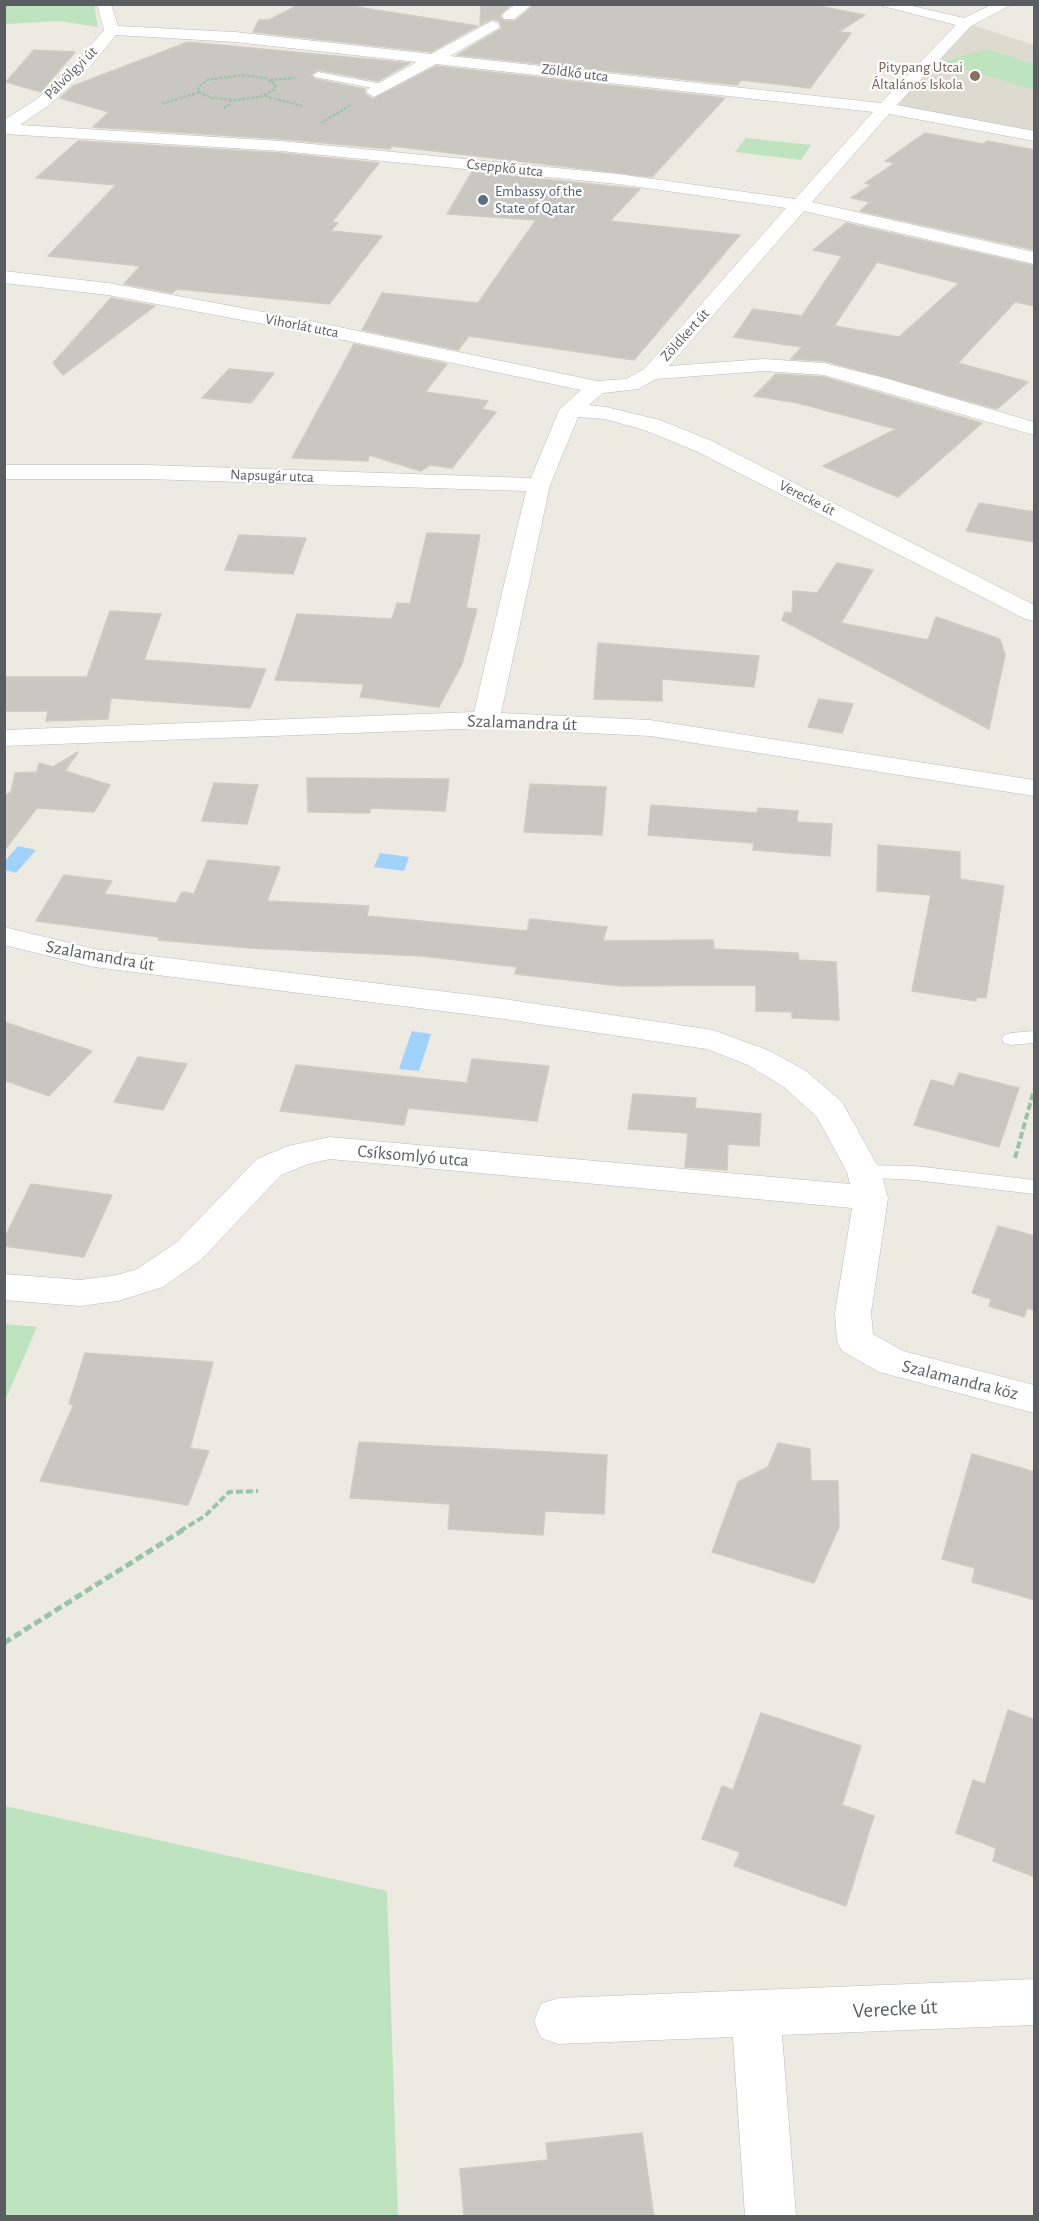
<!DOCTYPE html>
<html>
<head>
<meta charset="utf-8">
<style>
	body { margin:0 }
	#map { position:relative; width:1039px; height:2221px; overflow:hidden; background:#edebe1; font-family:"Alegreya Sans",sans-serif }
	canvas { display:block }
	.frame { position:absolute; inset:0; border:6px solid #5a5d62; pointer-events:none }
</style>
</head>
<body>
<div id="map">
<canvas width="1039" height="2221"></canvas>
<div class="frame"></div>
</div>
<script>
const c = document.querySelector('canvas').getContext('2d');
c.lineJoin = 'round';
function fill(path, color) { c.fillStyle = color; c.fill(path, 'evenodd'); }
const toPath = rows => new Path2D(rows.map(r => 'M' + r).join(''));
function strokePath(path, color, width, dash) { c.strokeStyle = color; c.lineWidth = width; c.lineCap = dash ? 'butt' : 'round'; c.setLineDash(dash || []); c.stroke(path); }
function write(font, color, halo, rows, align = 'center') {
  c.font = font + ' "Alegreya Sans",sans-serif'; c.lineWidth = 4.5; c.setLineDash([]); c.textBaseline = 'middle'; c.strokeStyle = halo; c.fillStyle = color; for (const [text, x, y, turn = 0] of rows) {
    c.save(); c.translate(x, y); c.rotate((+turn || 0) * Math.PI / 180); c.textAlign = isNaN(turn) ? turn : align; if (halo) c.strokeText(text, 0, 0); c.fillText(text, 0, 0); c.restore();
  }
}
fill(toPath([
	[966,23,1034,45,1034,136,885,108]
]), '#dddacf');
fill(toPath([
	[94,4,98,27,60,21,5,24,5,5],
	[986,49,1034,64,1034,90,942,62],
	[746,138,811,145,801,160,735,152],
	[5,1324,37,1327,5,1401,4,1324],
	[5,1806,387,1891,398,2216,5,2216]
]), '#bee4bf');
fill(toPath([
	[18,846,36,850,16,873,5,870,5,861],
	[380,853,409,857,404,871,374,867],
	[412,1031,431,1034,419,1071,399,1069]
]), '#a0d2fe');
const building = toPath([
	[300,4,338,4,478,26,431,52,253,32,259,20,269,20,300,4],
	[481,4,512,4,500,15,504,21,515,21,535,4,809,4,865,15,838,32,851,33,810,88,741,80,737,85,457,55,502,28,499,21,493,19,480,25,481,4],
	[188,42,410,63,378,81,318,70,311,75,315,79,365,89,365,94,373,99,436,66,725,98,652,177,392,146,390,149,281,139,93,127,109,112,60,98,73,86,188,42],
	[34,50,75,52,41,92,6,82,34,50],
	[925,133,983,144,987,141,1035,150,1035,250,860,211,870,202,851,198,871,185,865,183,895,163,885,161,925,133],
	[78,141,281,153,379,163,332,222,338,223,331,231,382,236,329,304,177,289,172,293,124,284,140,266,48,256,116,185,36,178,78,141],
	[472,172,640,189,610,221,740,235,634,360,469,336,458,350,362,330,382,293,478,303,536,220,447,214,472,172],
	[846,223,1035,266,1035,306,1015,302,958,363,1028,382,997,409,825,361,791,359,802,347,734,337,753,309,802,316,842,256,813,250,846,223],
	[877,262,959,283,899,337,834,326,877,262],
	[111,298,155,306,63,375,53,363,111,298],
	[354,344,447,364,425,392,488,401,482,409,496,412,452,468,430,465,421,471,369,455,368,461,292,458,354,344],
	[229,369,274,373,251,403,202,398,229,369],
	[776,374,824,377,982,423,898,497,823,466,896,429,798,403,754,396,776,374],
	[979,503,1035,512,1035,542,966,531,979,503],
	[427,533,480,535,466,608,477,609,462,664,439,707,360,697,364,684,275,680,297,614,392,619,397,603,410,604,427,533],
	[239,535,306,538,293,574,225,570,239,535],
	[837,563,873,570,841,623,928,640,936,617,1000,639,1005,655,989,729,782,620,785,612,792,613,793,591,817,593,837,563],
	[110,611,161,614,144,660,266,669,250,708,111,698,108,719,46,721,48,711,4,711,4,677,87,677,110,611],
	[598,643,759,656,754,687,662,679,662,701,594,699,598,643],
	[819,699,853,704,842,733,808,727,819,699],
	[78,752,65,771,110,785,94,812,37,808,4,851,4,796,11,792,15,773,37,772,39,763,53,767,78,752],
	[307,778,339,778,449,779,445,811,370,808,370,813,308,812,307,778],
	[214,783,258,785,247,824,202,821,214,783],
	[530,784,606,787,602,835,524,832,530,784],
	[651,805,757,813,758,808,798,811,797,822,832,824,830,856,753,850,754,843,648,835,651,805],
	[878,845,960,852,960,879,1004,886,986,998,977,997,976,1001,912,991,931,895,877,891,878,845],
	[208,860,280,867,267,901,369,906,367,916,527,931,530,919,607,927,603,941,713,940,714,949,798,953,799,960,836,962,839,1020,792,1018,792,1012,756,1011,756,985,621,986,515,974,517,967,422,956,250,948,158,940,159,937,36,921,64,875,112,881,104,894,176,903,182,892,194,894,208,860],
	[4,1022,92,1051,49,1096,4,1080,4,1022],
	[138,1057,187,1064,163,1110,114,1102,138,1057],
	[472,1059,549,1066,537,1121,408,1108,404,1125,280,1111,296,1065,467,1083,472,1059],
	[959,1073,1019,1088,999,1147,914,1125,931,1080,954,1086,959,1073],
	[633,1094,696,1098,695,1108,761,1114,759,1146,728,1144,727,1170,685,1167,688,1133,628,1129,633,1094],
	[31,1184,112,1195,84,1257,4,1246,4,1239,31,1184],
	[998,1226,1035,1236,1035,1311,1027,1308,1024,1317,989,1306,991,1299,972,1293,998,1226],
	[85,1353,213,1362,190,1448,209,1451,188,1505,40,1481,74,1404,69,1404,85,1353],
	[359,1442,607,1455,604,1514,545,1511,543,1535,448,1529,450,1504,350,1498,359,1442],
	[778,1443,810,1449,811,1481,838,1481,839,1527,814,1583,712,1552,738,1482,768,1467,778,1443],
	[972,1454,1035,1472,1035,1600,972,1582,975,1568,942,1559,972,1454],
	[1008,1710,1035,1720,1035,1877,993,1861,996,1848,956,1833,973,1780,985,1784,1008,1710],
	[761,1713,861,1746,842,1805,874,1816,846,1906,734,1866,740,1852,702,1839,722,1786,733,1790,761,1713],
	[642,2133,654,2217,464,2217,460,2169,548,2160,546,2143,642,2133]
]);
fill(building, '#cac7c1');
strokePath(building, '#d1ccc0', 1.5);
const lane = toPath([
	[318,72,383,84,388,87,383,90,315,77,313,75,318,72],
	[1034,1031,1034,1043,1011,1045,1004,1043,1002,1039,1004,1035,1011,1033,1034,1031],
	[864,1165,915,1166,1034,1180,1034,1194,915,1180,857,1177,854,1172,857,1167,864,1165]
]);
const street = toPath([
	[97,4,111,4,118,26,235,32,431,54,492,21,497,23,500,26,497,29,450,56,881,103,956,25,875,4,904,4,964,18,993,4,1013,4,971,26,897,105,1034,131,1034,141,889,114,812,202,1034,252,1034,264,804,211,669,366,764,359,824,363,885,378,1034,422,1034,435,824,375,764,371,656,379,638,389,603,393,589,405,606,407,660,420,712,441,1034,605,1034,621,1025,619,696,451,644,430,605,419,578,417,550,485,501,713,650,720,1034,780,1034,796,650,736,486,728,4,746,4,730,474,712,526,491,147,479,4,479,4,465,147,465,531,478,559,410,581,390,301,331,108,295,4,283,4,271,108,283,301,319,597,381,626,379,644,369,786,208,618,184,281,151,4,134,4,120,37,99,77,62,104,30,97,4],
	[116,35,235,42,417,62,368,89,366,92,374,97,436,64,873,112,795,199,618,174,281,141,20,125,49,105,89,68,116,35],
	[516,4,533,4,514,19,504,19,502,16,504,13,516,4],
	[4,927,94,949,497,998,713,1030,770,1051,806,1071,842,1102,881,1172,888,1198,871,1313,873,1334,903,1351,1034,1385,1034,1413,879,1372,842,1351,837,1341,835,1313,852,1208,330,1159,308,1164,281,1175,201,1260,163,1287,118,1301,80,1306,4,1300,4,1274,80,1280,117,1275,137,1269,177,1242,257,1159,288,1146,330,1137,850,1184,847,1172,817,1117,784,1087,748,1065,707,1049,497,1018,94,967,4,945,4,927],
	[1034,1979,1034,2025,782,2035,796,2216,745,2216,733,2037,558,2044,541,2038,534,2021,541,2004,558,1998,1034,1979]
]);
strokePath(lane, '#b7b9be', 1);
strokePath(street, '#b7b9be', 1);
strokePath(toPath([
	[242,75,265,78,276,85,274,90,259,97,235,100,212,98,199,92,198,88,207,80,242,75],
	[270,80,295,78],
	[265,96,302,106],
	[162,104,200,92],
	[224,108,230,104,230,100],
	[321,123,351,105]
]), '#97c5a6', 2, [3, 1.5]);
strokePath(toPath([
	[1015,1158,1034,1090],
	[180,1531,205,1516,229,1492,258,1491]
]), '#97c5a6', 4, [7, 3]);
strokePath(toPath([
	[4,1643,183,1530]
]), '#97c5a6', 5, [8, 4]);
fill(lane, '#fff');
fill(street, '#fff');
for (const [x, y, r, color] of [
	[975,76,6,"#8d6e63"],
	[483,200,6,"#5c6f8a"]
]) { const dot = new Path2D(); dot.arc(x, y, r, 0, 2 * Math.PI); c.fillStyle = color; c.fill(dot); strokePath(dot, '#fff', 2); }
write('15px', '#785e54', '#fff', [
	["Pitypang Utcai",963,67],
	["Általános Iskola",963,84]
], 'right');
write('15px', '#5a5d62', '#fff', [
	["Pálvölgyi út",71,73,-45],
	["Zöldkő utca",575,73,7],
	["Cseppkő utca",505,168,6],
	["Vihorlát utca",302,326,11],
	["Zöldkert út",685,335,-48],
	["Napsugár utca",272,476,2],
	["Verecke út",807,498,27]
]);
write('15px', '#4e5e75', '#fff', [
	["Embassy of the",495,191],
	["State of Qatar",495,208]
], 'left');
write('18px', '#5a5d62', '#fff', [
	["Szalamandra út",522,723,2],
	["Szalamandra út",100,956,10],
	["Csíksomlyó utca",413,1156,5],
	["Szalamandra köz",960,1380,14]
]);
write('21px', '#5a5d62', '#fff', [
	["Verecke út",895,2009,-3]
]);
</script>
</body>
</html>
